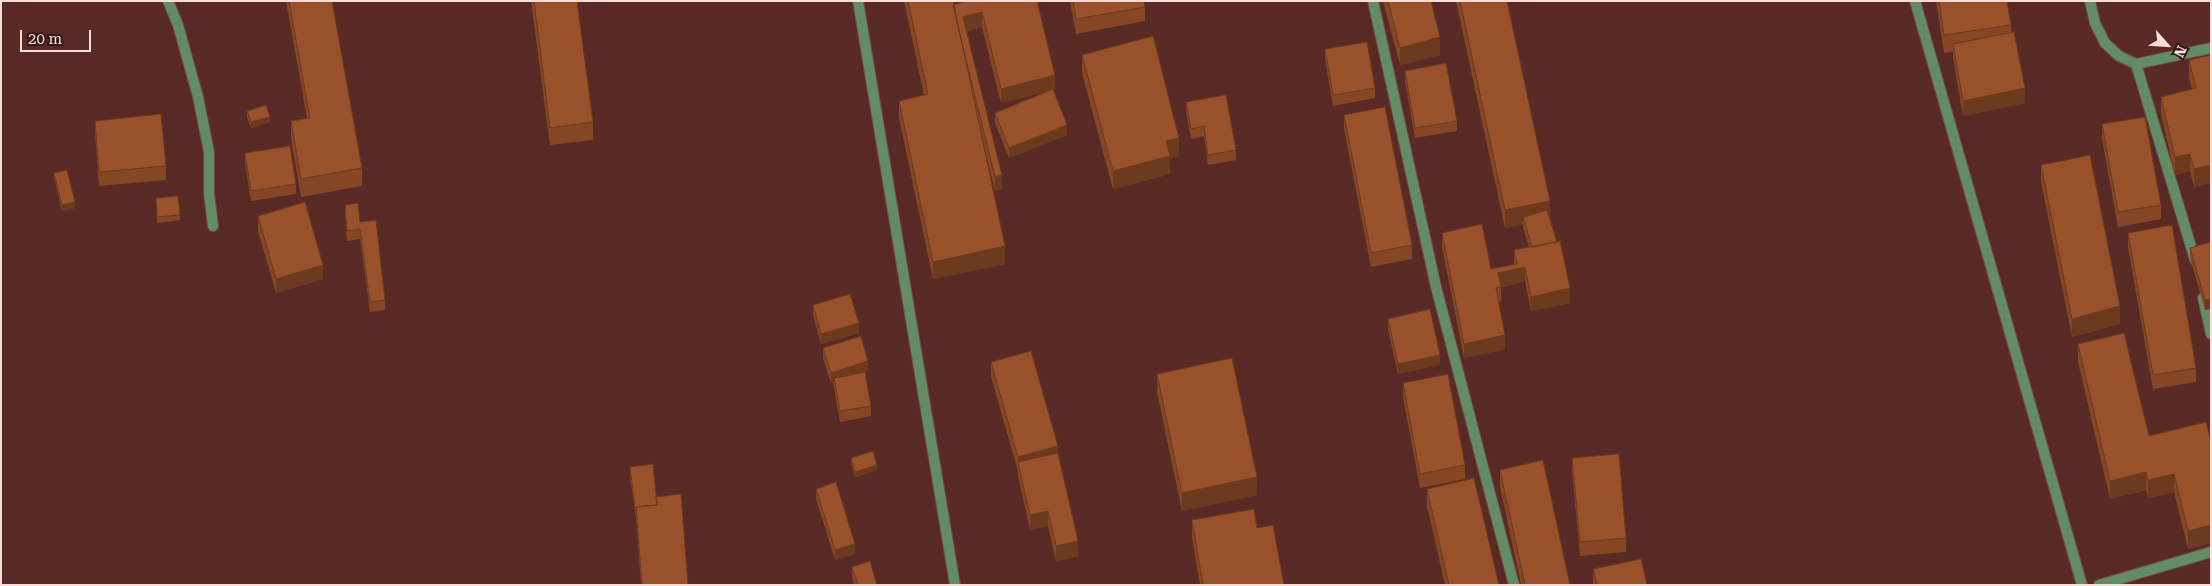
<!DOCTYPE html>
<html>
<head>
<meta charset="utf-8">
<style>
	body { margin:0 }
	#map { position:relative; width:2212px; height:586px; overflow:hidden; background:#592a25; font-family:"Roboto Serif",serif }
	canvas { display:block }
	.frame { position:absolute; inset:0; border:2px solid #fcddd9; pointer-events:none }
	.north { position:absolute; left:2142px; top:20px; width:50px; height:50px; -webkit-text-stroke:4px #301a18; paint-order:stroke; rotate:116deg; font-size:14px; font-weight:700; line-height:20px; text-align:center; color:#fcddd9 }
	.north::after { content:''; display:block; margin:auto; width:18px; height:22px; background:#fcddd9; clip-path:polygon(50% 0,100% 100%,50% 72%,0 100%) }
	.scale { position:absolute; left:20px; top:30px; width:71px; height:22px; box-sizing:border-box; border:2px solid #fcddd9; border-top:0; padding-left:6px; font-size:15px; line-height:18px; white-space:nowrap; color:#fcddd9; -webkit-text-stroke:4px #301a18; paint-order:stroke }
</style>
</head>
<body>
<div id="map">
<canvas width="2212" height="586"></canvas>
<div class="frame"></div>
<div class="north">N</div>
<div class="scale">20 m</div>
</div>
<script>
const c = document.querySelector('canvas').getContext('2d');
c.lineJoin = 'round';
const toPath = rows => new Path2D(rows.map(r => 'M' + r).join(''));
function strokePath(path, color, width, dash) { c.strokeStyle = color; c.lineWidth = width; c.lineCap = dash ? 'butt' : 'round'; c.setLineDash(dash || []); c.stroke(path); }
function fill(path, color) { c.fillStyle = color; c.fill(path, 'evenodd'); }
const minor = toPath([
	[168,1,178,25,198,97,209,152,209,193,213,226],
	[858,1,955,585],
	[1373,1,1436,287,1514,585],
	[1915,1,2082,585],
	[2090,1,2095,23,2105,43,2119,56,2136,64,2211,48],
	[2136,64,2195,260],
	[2203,298,2211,334],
	[2099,585,2211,552]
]);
strokePath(minor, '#734742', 12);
strokePath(minor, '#618c65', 10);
fill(toPath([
	[286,1,332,1,362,168,362,186,301,197,291,139,291,121,307,118],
	[531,1,577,1,593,122,593,140,550,145],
	[904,1,953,1,953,5,1037,1,1055,90,1053,90,1067,135,1009,158,995,123,995,113,1049,91,1001,103,982,27,967,31,1002,189,995,191,980,130,1005,264,933,279,899,118,899,101,924,95],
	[1070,1,1144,1,1145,7,1145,21,1076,34],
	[1383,1,1431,1,1440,55,1400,65],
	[1456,1,1507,1,1550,217,1570,303,1531,311,1525,281,1501,287,1501,302,1499,302,1505,349,1464,358,1442,247,1442,233,1491,269,1514,265,1514,250,1529,247,1523,227,1523,224,1505,228],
	[1936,1,2007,1,2011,25,2011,32,2025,103,1963,116,1953,58,1953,52,1944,53],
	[1325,49,1375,88,1375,98,1333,106,1325,59],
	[1082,55,1179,156,1170,158,1170,174,1113,189,1082,73],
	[2211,55,2211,183,2194,187,2190,171,2175,175,2161,114,2161,97,2192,89,2189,78,2189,60],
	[1405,71,1457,121,1457,131,1415,138,1405,81],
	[1186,102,1236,150,1236,160,1208,165,1204,136,1191,139,1186,112],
	[247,111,270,122,251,128,247,117],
	[1344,115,1412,245,1412,259,1371,267,1344,129],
	[95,121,166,166,166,180,99,186,95,135],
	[2102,124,2161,205,2161,219,2118,227,2102,139],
	[245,153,296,184,296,194,251,201,245,163],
	[2041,165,2120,324,2072,337,2041,182],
	[54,173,75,208,62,211,54,178],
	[156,198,180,215,180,220,157,223],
	[345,205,360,222,385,300,385,310,370,312,360,239,347,241,345,215],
	[258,216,323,279,276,293,258,231],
	[2128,233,2196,368,2196,382,2153,389,2128,247],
	[2211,242,2211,309,2205,310,2190,258,2190,248],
	[813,305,859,333,821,344,813,315],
	[1388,319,1440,365,1398,374,1388,329],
	[2078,344,2149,436,2211,442,2211,543,2188,549,2174,492,2148,498,2146,490,2110,499,2078,362],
	[823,348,868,371,865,372,871,406,871,416,840,422,833,382,831,383,823,358],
	[991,362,1058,453,1078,556,1056,561,1048,526,1030,530,1018,476,1018,471,991,377],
	[1157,374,1257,495,1182,511,1157,392],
	[1403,383,1465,465,1465,479,1420,488,1403,397],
	[851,458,877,470,855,477,851,463],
	[1572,458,1626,538,1626,552,1580,556,1572,472],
	[630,467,656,501,688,585,641,585,636,519,630,477],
	[1500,470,1570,585,1521,585,1500,487],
	[816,489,855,554,835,560,816,499],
	[1427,489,1499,585,1445,585,1427,506],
	[1192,520,1257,528,1284,585,1200,585,1192,538],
	[852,567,877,585,854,585,852,577],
	[1593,569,1647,585,1593,585]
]), '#844625');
fill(toPath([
	[982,12,982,27,963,31,963,17],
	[1440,37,1440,55,1400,65,1400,48],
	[1055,75,1055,90,1001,103,1001,89],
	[2025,88,2025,103,1963,116,1963,101],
	[270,117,270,122,251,128,251,122],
	[1067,125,1067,135,1009,158,1009,148],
	[1179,138,1179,156,1170,158,1170,174,1113,189,1113,171,1166,141],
	[2190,154,2190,171,2175,175,2175,157],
	[2211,165,2211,183,2194,187,2194,169],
	[1002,175,1002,189,995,191,995,177],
	[1550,201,1550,218,1523,217,1523,224,1505,228,1505,210],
	[75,202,75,208,62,211,62,205],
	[1005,246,1005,264,933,279,933,262],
	[323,265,323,279,276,293,276,279],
	[1525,267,1525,281,1498,287,1498,273],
	[1570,288,1570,303,1531,311,1531,297],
	[2211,299,2211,309,2205,310,2205,300],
	[2120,306,2120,324,2072,337,2072,319],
	[859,323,859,333,821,344,821,334],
	[1505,335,1505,349,1464,358,1464,344],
	[1440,355,1440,365,1398,374,1398,364],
	[868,361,868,371,835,381,833,377,833,382,831,383,831,373],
	[1058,446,1058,460,1018,462,1018,472,1018,457],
	[877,465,877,470,855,477,855,472],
	[2146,472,2146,490,2110,499,2110,481],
	[2174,474,2174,492,2148,498,2148,480],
	[1257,477,1257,495,1182,511,1182,493],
	[1048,511,1048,526,1030,530,1030,515],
	[2211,525,2211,543,2188,549,2188,531],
	[1078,541,1078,556,1056,561,1056,546],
	[855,544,855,554,835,560,835,550]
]), '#6b391e');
const building = toPath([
	[289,1,332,1,362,168,301,179,291,121,310,118,289,1],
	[534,1,577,1,593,122,550,128,534,1],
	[908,1,953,1,1005,246,933,262,899,101,928,94,908,1],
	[967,1,1037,1,1055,75,1001,89,982,12,963,17,1002,175,995,177,958,27,953,5,967,1],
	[1073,1,1144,1,1145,7,1076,19,1073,1],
	[1388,1,1431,1,1440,37,1400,48,1388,1],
	[1460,1,1507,1,1550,201,1505,210,1460,1],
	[1939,1,2007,1,2011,25,1944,35,1939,1],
	[2014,32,2025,88,1963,101,1953,44,2014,32],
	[1153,36,1179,138,1166,141,1170,156,1113,171,1082,55,1153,36],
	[1367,42,1375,88,1333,95,1325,49,1367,42],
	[2211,55,2211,165,2194,169,2190,154,2175,157,2161,97,2196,88,2189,60,2211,55],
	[1446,63,1457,121,1415,128,1405,71,1446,63],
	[1053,89,1067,125,1009,148,995,113,1053,89],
	[1226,95,1236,150,1208,155,1204,126,1191,129,1186,102,1226,95],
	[266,105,270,117,251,122,247,111,266,105],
	[1385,107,1412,245,1371,253,1344,115,1385,107],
	[161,114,166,166,99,172,95,121,161,114],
	[2145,117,2161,205,2118,212,2102,124,2145,117],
	[290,146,296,184,251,191,245,153,290,146],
	[2090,155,2120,306,2072,319,2041,165,2090,155],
	[67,170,75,202,62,205,54,173,67,170],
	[178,196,180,215,157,217,156,198,178,196],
	[305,202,323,265,276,279,258,216,305,202],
	[358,203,360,222,376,220,385,300,370,302,360,229,347,231,345,205,358,203],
	[1547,210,1557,242,1532,247,1523,217,1547,210],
	[1482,224,1491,269,1517,264,1514,250,1560,241,1570,288,1531,297,1525,267,1498,273,1501,287,1496,288,1505,335,1464,344,1442,233,1482,224],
	[2172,225,2196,368,2153,375,2128,233,2172,225],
	[2211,242,2211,299,2205,300,2190,248,2211,242],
	[850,294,859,323,821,334,813,305,850,294],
	[1430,309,1440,355,1398,364,1388,319,1430,309],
	[2124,333,2149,436,2206,422,2211,442,2211,525,2188,531,2174,474,2148,480,2146,472,2110,481,2078,344,2124,333],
	[861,336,868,361,831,373,823,348,861,336],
	[1031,351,1058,446,1018,457,991,362,1031,351],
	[1232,358,1257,477,1182,493,1157,374,1232,358],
	[865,372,871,406,840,411,834,378,865,372],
	[852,373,852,375,834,378,834,382,833,377,852,373],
	[1448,374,1465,465,1420,474,1403,383,1448,374],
	[873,451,877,465,855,472,851,458,873,451],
	[1058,453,1078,541,1056,546,1048,511,1030,515,1018,462,1058,453],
	[1619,454,1626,538,1580,542,1572,458,1619,454],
	[1543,460,1570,585,1525,585,1500,470,1543,460],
	[653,464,657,505,636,507,636,509,635,509,630,467,653,464],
	[1474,478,1499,585,1449,585,1427,489,1474,478],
	[836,482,855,544,835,550,816,489,836,482],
	[681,494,688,585,642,585,636,507,657,505,656,497,681,494],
	[1254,509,1257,528,1273,525,1284,585,1203,585,1192,520,1254,509],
	[1641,559,1647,585,1597,585,1593,569,1641,559],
	[870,561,877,585,858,585,852,567,870,561]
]);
fill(building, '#99512b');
strokePath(building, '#6b391e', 1);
</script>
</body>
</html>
